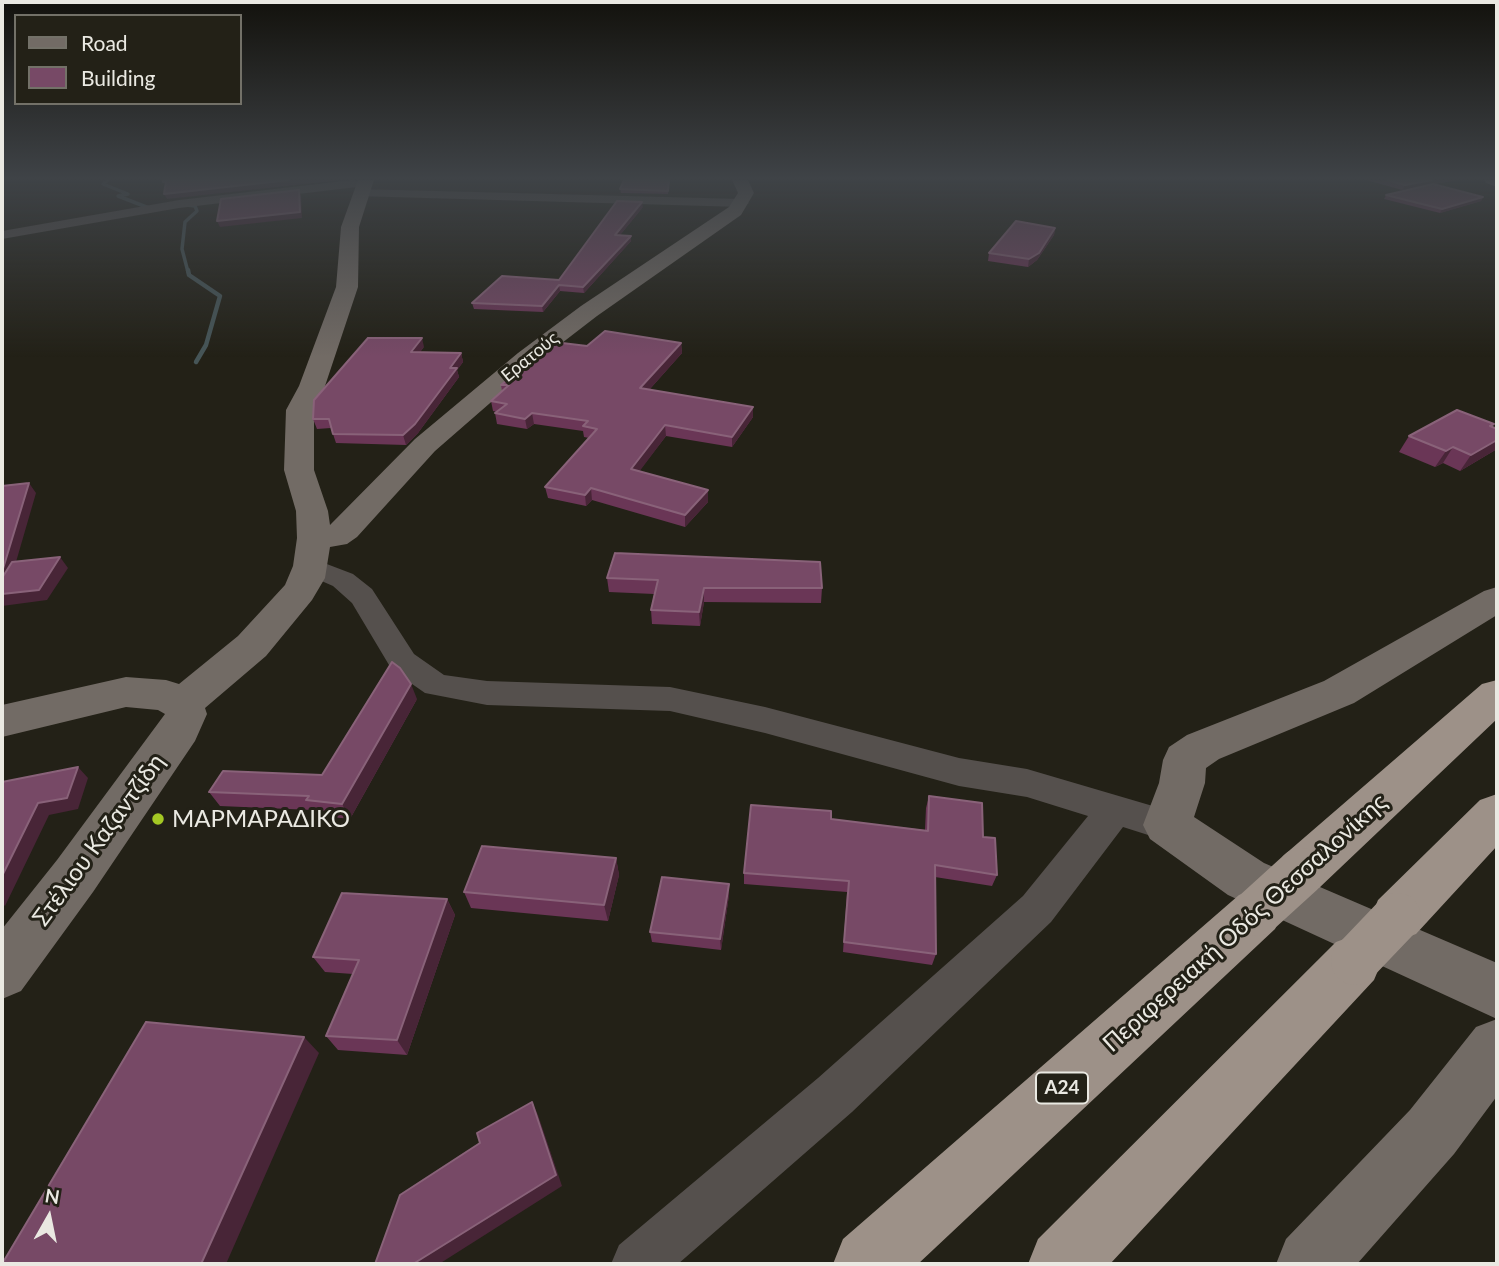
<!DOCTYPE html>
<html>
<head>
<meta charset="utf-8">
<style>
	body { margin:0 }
	#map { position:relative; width:1499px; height:1266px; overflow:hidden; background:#232117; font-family:Lato,sans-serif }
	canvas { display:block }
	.frame { position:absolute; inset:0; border:4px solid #eae9e2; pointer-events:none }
	.legend { position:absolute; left:14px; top:14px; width:228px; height:91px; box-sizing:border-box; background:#232117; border:2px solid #737168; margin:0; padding:9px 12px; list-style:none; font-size:21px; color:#eae9e2 }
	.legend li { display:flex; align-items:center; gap:14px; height:35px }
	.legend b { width:35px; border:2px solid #737168 }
	.north { position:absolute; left:14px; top:1182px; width:70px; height:70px; -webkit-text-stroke:5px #232117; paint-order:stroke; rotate:9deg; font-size:19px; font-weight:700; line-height:28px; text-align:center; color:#eae9e2 }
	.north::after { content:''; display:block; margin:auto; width:24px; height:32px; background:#eae9e2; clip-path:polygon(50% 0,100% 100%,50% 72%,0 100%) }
</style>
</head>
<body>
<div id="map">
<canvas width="1499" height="1266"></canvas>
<div class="frame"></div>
<ul class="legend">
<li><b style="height:9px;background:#726b65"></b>Road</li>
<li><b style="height:19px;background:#774966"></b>Building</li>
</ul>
<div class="north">N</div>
</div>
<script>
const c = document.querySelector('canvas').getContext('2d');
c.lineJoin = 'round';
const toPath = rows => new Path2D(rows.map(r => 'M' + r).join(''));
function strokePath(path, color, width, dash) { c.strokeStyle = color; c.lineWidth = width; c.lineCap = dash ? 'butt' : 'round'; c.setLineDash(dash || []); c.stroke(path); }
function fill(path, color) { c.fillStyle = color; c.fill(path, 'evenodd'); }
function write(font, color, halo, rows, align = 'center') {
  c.font = font + ' Lato,sans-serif'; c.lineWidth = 6; c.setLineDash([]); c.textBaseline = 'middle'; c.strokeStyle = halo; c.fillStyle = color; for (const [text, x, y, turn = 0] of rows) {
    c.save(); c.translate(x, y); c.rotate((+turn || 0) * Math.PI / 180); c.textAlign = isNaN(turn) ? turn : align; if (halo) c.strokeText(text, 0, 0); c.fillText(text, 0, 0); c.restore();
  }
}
strokePath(toPath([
	[108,180,103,184,128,194,118,196,149,208],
	[187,205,195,206,197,211,185,222,182,249,188,272]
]), '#465557', 3.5);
strokePath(toPath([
	[188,270,189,275,220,296,206,345,196,362]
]), '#465557', 4.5);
fill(toPath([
	[352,180,372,182,366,186,179,208,2,239,2,231,179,200,352,180],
	[361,189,742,199,749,203,742,207,356,196,356,190,361,189],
	[311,558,353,574,372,589,414,654,444,675,487,681,670,687,765,707,959,758,1027,769,1180,814,1186,825,1180,836,1167,841,1123,827,1051,922,852,1112,678,1264,611,1264,619,1245,818,1078,1023,896,1088,816,1027,797,959,786,765,733,670,711,487,705,425,693,392,670,352,603,333,586,301,572,297,566,301,560,311,558]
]), '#55504d');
fill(toPath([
	[358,180,374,180,359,227,358,287,325,386,314,410,314,470,328,511,330,525,415,439,518,353,581,306,729,207,738,193,732,180,748,180,754,193,741,215,597,316,536,363,435,451,357,537,347,544,330,547,325,578,312,600,266,656,205,708,207,714,195,741,93,892,21,991,2,999,2,929,57,860,165,714,158,710,126,707,2,737,2,705,126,677,166,680,179,684,238,636,285,585,293,566,297,538,296,511,284,470,286,410,299,386,336,287,341,227,358,180],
	[1484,180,1497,180,1497,187,1486,183,1484,180],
	[1497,587,1497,615,1354,703,1219,759,1206,768,1205,783,1194,817,1264,863,1497,963,1497,1096,1454,1154,1357,1264,1276,1264,1286,1239,1410,1110,1476,1027,1497,1019,1228,895,1150,839,1143,825,1159,783,1163,760,1169,747,1187,735,1324,681,1484,591,1497,587]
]), '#726b65');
fill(toPath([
	[1497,680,1497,719,1319,888,1301,894,1283,888,1276,872,1283,856,1482,684,1497,680],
	[1497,794,1497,846,1416,934,1397,941,1378,934,1371,917,1378,900,1480,800,1497,794],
	[1257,888,1275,895,1283,912,1275,929,918,1264,833,1264,843,1239,1239,895,1257,888],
	[1355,935,1374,942,1382,961,1374,980,1110,1264,1028,1264,1038,1239,1336,942,1355,935]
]), '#9d9188');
strokePath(toPath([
	[1257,912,1301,872],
	[1355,961,1397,917]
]), '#9d9188', 48);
fill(toPath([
	[670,180,668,194,621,193,620,189],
	[1366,180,1457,180,1434,184,1483,197,1481,201,1440,213,1384,199,1386,195,1424,186,1402,190],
	[643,207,620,235,631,236,631,241,584,293,560,291,543,312,474,309,472,303,559,280],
	[1055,228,1054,235,1037,260,1028,267,988,261,989,253],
	[681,343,682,353,649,390,753,417,732,447,666,436,639,471,708,490,708,502,685,527,592,500,586,506,548,498,545,487,589,438,584,437,583,431,534,424,527,429,497,424,495,413,497,412,493,411,491,401,502,391,501,385,587,346],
	[424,347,420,352,461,353,463,362,457,370,459,377,418,433,406,445,336,443,331,428,317,429,313,419],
	[1492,427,1497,429,1497,449,1460,471,1443,463,1435,467,1399,452,1409,436],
	[607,578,822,588,821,603,704,602,700,626,652,624,651,610,654,594,609,592],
	[417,699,350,819,314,815,312,810,220,806,209,792,322,775],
	[929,796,983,837,997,875,992,886,935,877,936,954,932,965,843,952,847,892,744,884,744,873,831,819,925,830,926,808],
	[616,858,619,875,608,921,471,908,464,892],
	[729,895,721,950,652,942,650,932],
	[447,899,455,915,407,1055,338,1050,326,1036,353,974,325,972,313,957]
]), '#6a3656');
fill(toPath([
	[289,180,342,180,167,199,164,194],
	[1432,180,1457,180,1402,190,1405,185],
	[299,190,301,196,302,218,220,227,217,221],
	[1483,197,1481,201,1440,213,1442,209],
	[642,202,643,207,616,240,615,235],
	[1055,228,1054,235,1037,260,1028,267,1029,259],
	[631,236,631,241,584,293,583,287],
	[559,285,560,291,543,312,542,306],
	[422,338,424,347,413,360,411,352],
	[681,343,682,353,641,399,640,388],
	[461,353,463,362,457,370,459,377,418,433,406,445,403,435],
	[753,407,753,417,732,447,732,437],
	[532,413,534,424,527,429,525,419],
	[665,425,666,436,633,480,631,469],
	[1497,440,1497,449,1460,471,1471,455],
	[1453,447,1443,463,1435,467,1446,451],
	[29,483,36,493,7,593,60,557,68,568,47,600,2,606,2,572],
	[591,488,592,500,586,506,585,495],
	[708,490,708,502,685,527,685,515],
	[704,588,704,602,700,626,699,612],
	[411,684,417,699,350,819,342,804],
	[78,767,88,778,78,809,49,815,5,906,2,903,2,876,38,803],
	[616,858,619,875,608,921,604,905],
	[729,884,729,895,721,950,720,939],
	[447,899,455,915,407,1055,397,1040],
	[304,1037,319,1053,226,1264,201,1264],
	[532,1102,538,1115,562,1186,439,1264,413,1264]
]), '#482537');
const building = toPath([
	[163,180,289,180,164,194,166,181,163,182,163,180],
	[624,180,669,180,668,191,620,189,624,180],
	[1387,180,1432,180,1405,185,1387,180],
	[1433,184,1483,197,1442,209,1386,195,1433,184],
	[299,190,300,212,217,221,221,199,299,190],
	[617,201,642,202,615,235,631,236,583,287,559,285,542,306,472,303,502,276,559,280,617,201],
	[1016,221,1055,228,1039,253,1029,259,989,253,1016,221],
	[605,331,681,343,640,388,753,407,732,437,665,425,631,469,708,490,685,515,591,488,585,495,545,487,597,429,583,426,588,421,532,413,525,419,495,413,507,404,491,401,509,385,501,385,554,342,587,346,605,331],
	[368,338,422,338,411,352,461,353,450,368,457,368,415,424,403,435,333,434,329,419,313,419,314,400,368,338],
	[1457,410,1494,424,1490,426,1497,429,1497,440,1471,455,1453,447,1446,451,1409,436,1457,410],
	[29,483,2,572,2,486,29,483],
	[615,553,820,562,822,588,704,588,699,612,651,610,658,580,607,578,615,553],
	[60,557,39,590,2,594,2,578,12,562,60,557],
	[392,662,400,668,411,684,342,804,306,800,309,796,209,792,223,771,322,775,392,662],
	[78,767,67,798,38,803,2,876,2,782,78,767],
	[929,796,982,803,983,837,995,838,997,875,935,865,936,954,844,942,849,881,744,873,751,805,831,811,831,819,928,831,929,796],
	[482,846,616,858,604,905,464,892,482,846],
	[662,877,729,884,720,939,650,932,662,877],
	[342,893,447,899,397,1040,326,1036,359,960,313,957,342,893],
	[146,1022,304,1037,201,1264,2,1264,146,1022],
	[532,1102,556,1175,413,1264,375,1264,400,1195,480,1143,477,1133,532,1102]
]);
fill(building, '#774966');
strokePath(building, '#896279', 2);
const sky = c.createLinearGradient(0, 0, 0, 357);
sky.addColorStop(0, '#13120d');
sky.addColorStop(0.5, '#3f4347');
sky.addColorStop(1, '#3f434700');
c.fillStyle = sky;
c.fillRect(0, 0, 1499, 357);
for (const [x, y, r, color] of [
	[158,819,7,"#a4c824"]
]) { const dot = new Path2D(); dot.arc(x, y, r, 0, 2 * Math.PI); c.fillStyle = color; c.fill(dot); strokePath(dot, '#232117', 2.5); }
write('18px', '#eae9e2', '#232117', [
	["Ερατούς",530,357,-39]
]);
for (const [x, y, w] of [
	[1062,1088,52]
]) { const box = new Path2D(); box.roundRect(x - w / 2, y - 15.5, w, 31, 5); c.fillStyle = '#232117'; c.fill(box); strokePath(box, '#eae9e2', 2); }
write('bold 19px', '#eae9e2', null, [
	["Α24",1062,1088]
]);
write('24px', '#eae9e2', '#232117', [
	["ΜΑΡΜΑΡΑΔΙΚΟ",172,819]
], 'left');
write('24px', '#eae9e2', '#232117', [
	["Στέλιου Καζαντζίδη",99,840,-54],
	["Περιφερειακή Οδός Θεσσαλονίκης",1245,923,-42]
]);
</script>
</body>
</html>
